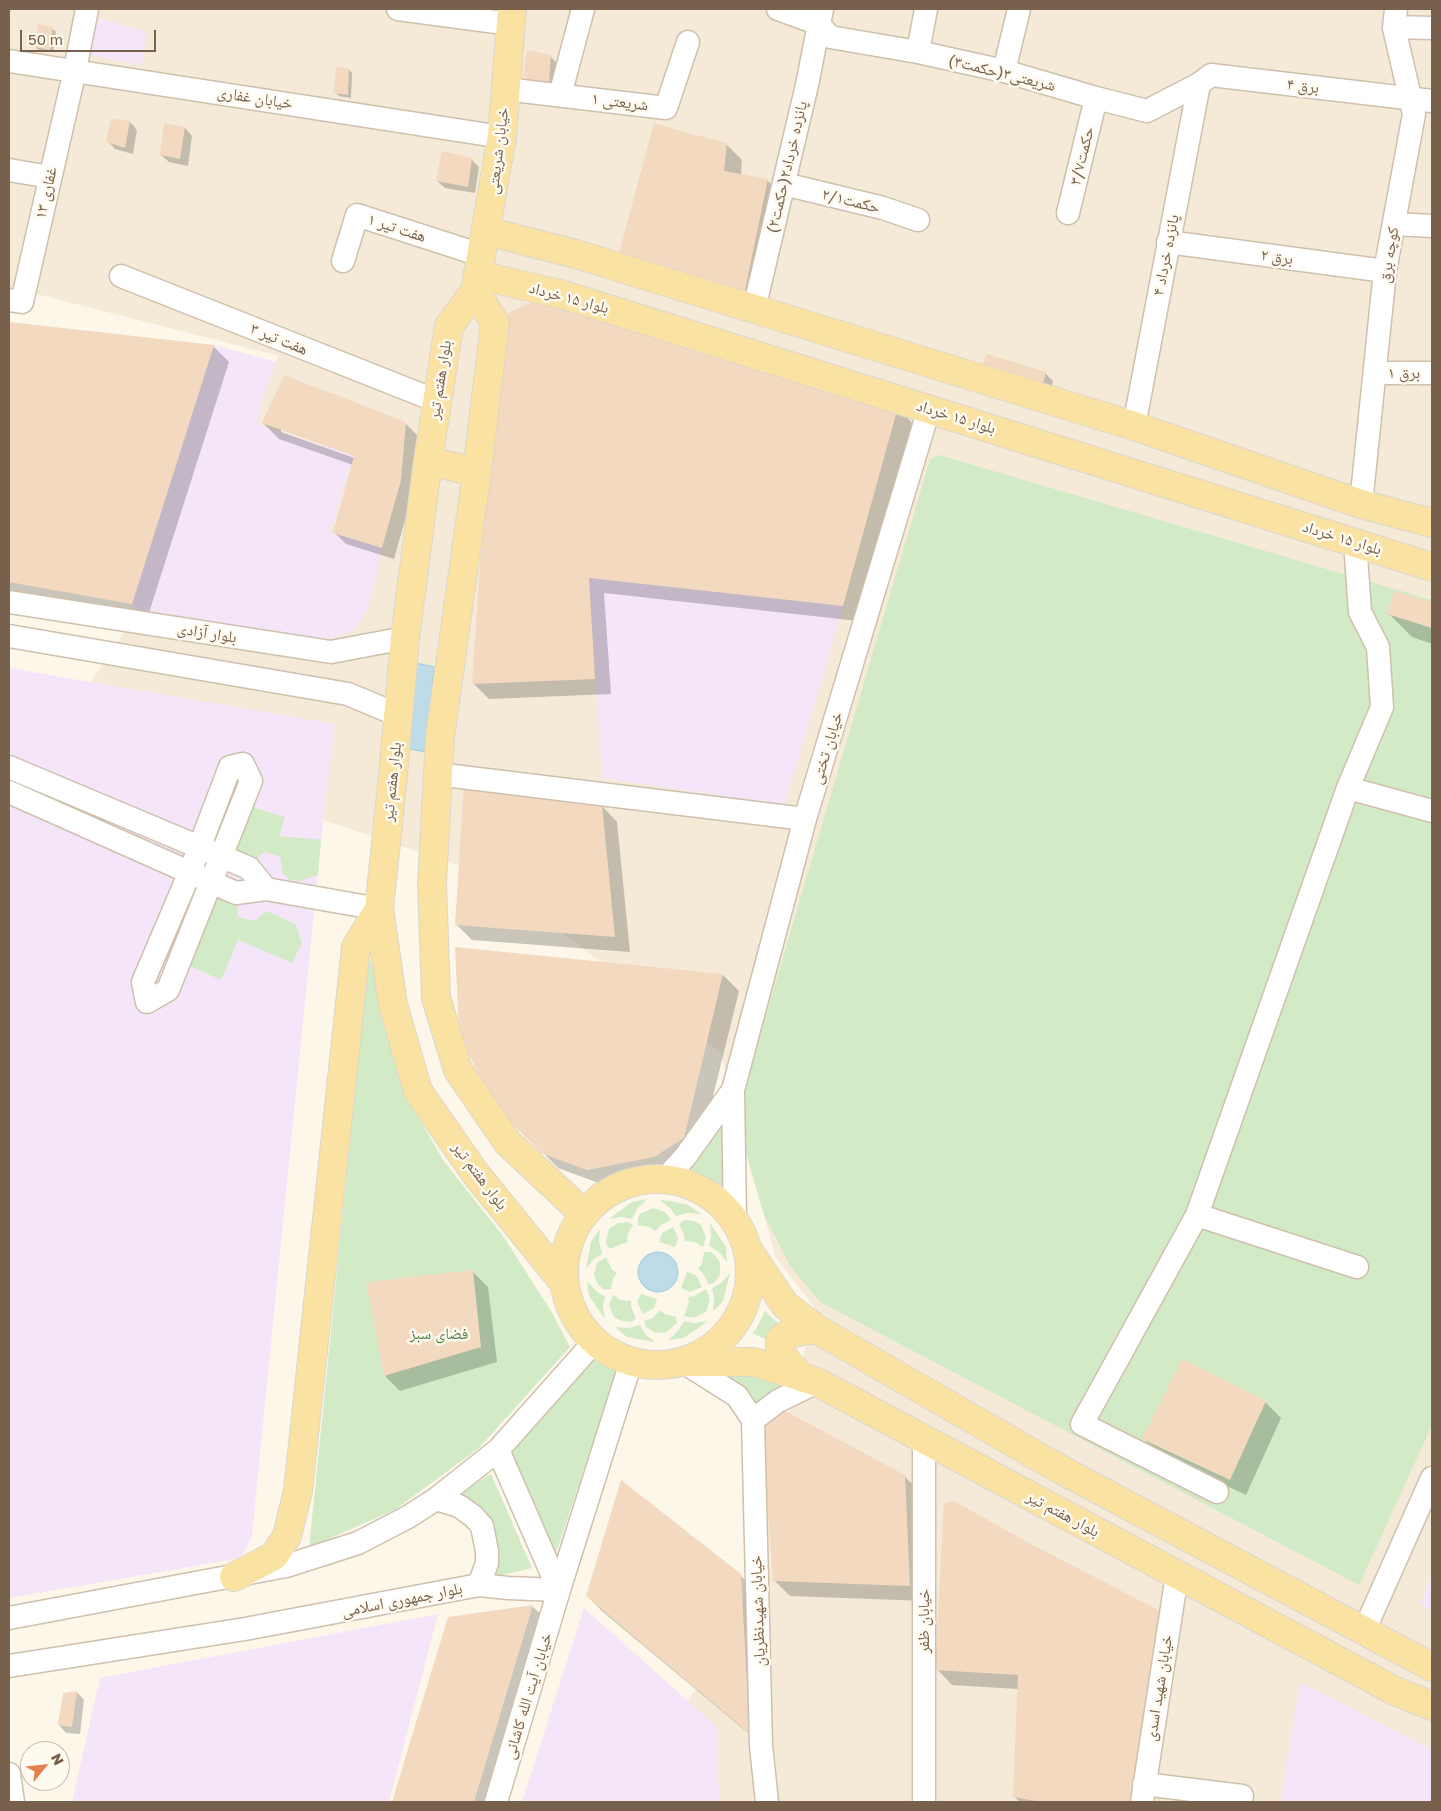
<!DOCTYPE html>
<html>
<head>
<meta charset="utf-8">
<style>
	body { margin:0 }
	#map { position:relative; width:1441px; height:1811px; overflow:hidden; background:#fcf7e9; font-family:"Golos Text",sans-serif }
	canvas { display:block }
	.frame { position:absolute; inset:0; border:10px solid #77604c; pointer-events:none }
	.north { position:absolute; left:20px; top:1741px; width:50px; height:50px; box-sizing:border-box; background:#fffaef; border:1px solid #c9bcae; border-radius:50%; rotate:62deg; font-size:14px; font-weight:700; line-height:20px; text-align:center; color:#77604c }
	.north::after { content:''; display:block; margin:auto; width:18px; height:22px; background:#e5804f; clip-path:polygon(50% 0,100% 100%,50% 72%,0 100%) }
	.scale { position:absolute; left:20px; top:30px; width:136px; height:22px; box-sizing:border-box; border:2px solid #77604c; border-top:0; padding-left:6px; font-size:15px; line-height:18px; white-space:nowrap; color:#77604c; -webkit-text-stroke:4px #fffaef; paint-order:stroke }
</style>
</head>
<body>
<div id="map">
<canvas width="1441" height="1811"></canvas>
<div class="frame"></div>
<div class="north">N</div>
<div class="scale">50 m</div>
</div>
<script>
const c = document.querySelector('canvas').getContext('2d');
c.lineJoin = 'round';
function fill(path, color) { c.fillStyle = color; c.fill(path, 'evenodd'); }
const toPath = rows => new Path2D(rows.map(r => 'M' + r).join(''));
function strokePath(path, color, width, dash) { c.strokeStyle = color; c.lineWidth = width; c.lineCap = dash ? 'butt' : 'round'; c.setLineDash(dash || []); c.stroke(path); }
function write(font, color, halo, rows, align = 'center') {
  c.font = font + ' "Golos Text","Noto Naskh Arabic",sans-serif'; c.lineWidth = 5; c.setLineDash([]); c.textBaseline = 'middle'; c.strokeStyle = halo; c.fillStyle = color; for (const [text, x, y, turn = 0] of rows) {
    c.save(); c.translate(x, y); c.rotate((+turn || 0) * Math.PI / 180); c.textAlign = isNaN(turn) ? turn : align; if (halo) c.strokeText(text, 0, 0); c.fillText(text, 0, 0); c.restore();
  }
}
fill(toPath([
	[9,9,1432,9,1432,1802,615,1802,734,1635,815,1308,775,1256,721,1053,484,874,59,731,138,610,279,356,9,287]
]), '#f4ead7');
fill(toPath([
	[98,18,147,32,142,65,87,55],
	[214,345,276,362,265,392,257,424,354,456,330,532,382,548,369,607,354,631,325,640,138,610,132,604],
	[589,578,843,606,785,805,602,778],
	[9,668,335,724,321,840,252,1536,241,1558,9,1598],
	[1432,1575,1432,1611,1420,1603],
	[584,1608,717,1727,719,1802,522,1802],
	[438,1614,389,1802,72,1802,100,1678],
	[1300,1682,1432,1750,1432,1802,1280,1802]
]), '#f4e5f9');
fill(toPath([
	[939,455,1432,600,1432,1425,1359,1585,820,1302,789,1264,764,1215,745,1150,743,1093,930,459],
	[250,806,285,817,279,836,321,840,318,875,299,881,290,880,283,874,280,856,264,852,253,862,232,852],
	[216,892,237,903,238,917,255,921,267,911,295,924,302,943,292,963,238,940,221,980,186,964],
	[369,955,411,1104,443,1160,503,1236,551,1311,570,1347,479,1448,396,1509,309,1548],
	[730,1099,732,1212,718,1196,693,1181,670,1176],
	[647,1199,637,1209,632,1219,622,1217,609,1219,632,1202],
	[660,1200,670,1201,688,1205,701,1214,687,1213,676,1216,670,1208],
	[653,1208,665,1212,671,1220,662,1224,655,1231,650,1227,638,1225,638,1218,640,1214],
	[684,1220,694,1221,701,1225,706,1237,703,1247,695,1242,685,1241,684,1235,679,1224],
	[627,1222,633,1225,628,1233,627,1243,621,1244,610,1249,606,1244,606,1240,609,1229,618,1223],
	[710,1223,726,1247,727,1262,719,1252,709,1246,711,1236],
	[673,1227,678,1238,675,1247,659,1242,662,1233],
	[600,1229,599,1242,602,1254,594,1259,586,1269,591,1241],
	[704,1252,710,1252,715,1255,720,1263,720,1275,715,1282,709,1285,702,1272,698,1269,702,1264],
	[606,1257,612,1270,617,1273,613,1278,611,1289,604,1290,597,1283,594,1275,597,1263],
	[687,1272,696,1275,702,1287,690,1292,681,1288],
	[730,1273,723,1301,713,1312,714,1299,712,1288,721,1283],
	[587,1281,596,1291,605,1297,603,1306,605,1319,589,1296],
	[706,1289,710,1299,706,1312,694,1318,684,1316,689,1302,688,1297,694,1296],
	[641,1294,657,1299,654,1308,643,1314,637,1302],
	[613,1295,621,1300,631,1301,631,1307,636,1318,632,1322,622,1321,614,1317,609,1305],
	[660,1310,665,1314,676,1317,677,1323,665,1333,654,1332,646,1327,644,1321,653,1318],
	[765,1311,780,1325,774,1343,752,1333,756,1329],
	[684,1321,694,1323,707,1321,699,1328,683,1338,668,1340,678,1331],
	[640,1325,645,1334,655,1342,627,1337,615,1327,629,1328],
	[588,1345,618,1368,554,1559,502,1454],
	[751,1370,797,1381,757,1404,746,1392,708,1372],
	[491,1474,532,1568,494,1577,488,1521,477,1503,463,1498,453,1497]
]), '#d2ebc6');
const water = toPath([
	[412,662,434,667,426,752,404,748,412,662],
	'638 1272a20 20 0 1 1 40 0a20 20 0 1 1-40 0Z'
]);
fill(water, '#bddce7');
strokePath(water, '#a3cbd8', 1);
fill(toPath([
	[52,28,56,32,53,52,39,50,35,47],
	[550,56,562,68,556,89,536,86,525,76],
	[348,69,352,73,351,98,339,96,335,92],
	[112,120,130,122,137,130,133,154,115,149,108,141],
	[185,128,192,136,188,166,169,162,161,155],
	[726,144,742,160,741,175,767,180,783,196,760,310,635,273],
	[472,160,479,167,475,193,445,188,437,181],
	[511,314,898,408,913,424,858,621,604,593,611,694,489,699,474,684],
	[9,323,213,346,229,362,147,619,9,594],
	[1045,373,1053,381,1048,402,992,385],
	[263,423,405,423,421,439,413,492,394,559,346,544,334,532,353,465,279,439],
	[281,429,361,457,360,460,281,432],
	[1395,592,1432,603,1432,644,1412,637,1389,614],
	[602,806,617,822,630,952,472,940,456,924],
	[456,949,723,975,739,991,699,1153,670,1173,604,1185,558,1168,493,1102],
	[472,1271,488,1287,497,1362,400,1391,385,1376],
	[1265,1402,1281,1418,1246,1495,1159,1454,1144,1439],
	[904,1476,920,1492,925,1601,790,1596,774,1580],
	[946,1504,1149,1802,1020,1802,1015,1797,1018,1689,952,1685,937,1669],
	[740,1575,756,1591,765,1747,603,1612,587,1596],
	[532,1606,548,1621,494,1802,394,1802,449,1618],
	[77,1692,84,1700,80,1734,66,1733,59,1725]
]), '#0003');
fill(toPath([
	[38,24,53,27,50,50,34,47],
	[527,50,551,55,549,82,527,79,523,76],
	[336,67,349,68,348,95,334,93],
	[111,119,130,121,125,148,106,142],
	[164,123,185,127,180,159,160,155],
	[654,123,680,131,727,143,724,171,768,179,744,295,618,257],
	[442,151,472,158,468,187,436,181],
	[545,295,898,407,843,606,589,578,595,679,472,684,481,551,509,313],
	[9,322,214,345,132,604,9,582],
	[987,354,1046,372,1040,395,979,373],
	[284,375,406,422,401,480,382,548,333,533,354,456,262,423],
	[1394,591,1432,602,1432,628,1387,614],
	[464,784,602,805,615,937,455,925],
	[455,947,723,974,684,1138,654,1157,587,1170,541,1153,492,1103,459,1033],
	[473,1270,481,1347,384,1376,366,1282],
	[1182,1359,1266,1401,1230,1480,1142,1439],
	[778,1407,905,1475,910,1586,773,1581,761,1418],
	[621,1480,741,1574,750,1734,586,1596],
	[954,1501,1027,1542,1162,1612,1131,1802,1041,1802,1013,1797,1018,1675,935,1670,944,1503],
	[533,1605,474,1802,392,1802,448,1617],
	[77,1691,72,1727,58,1725,63,1693]
]), '#f2d9c0');
const minor = toPath([
	[398,9,511,24],
	[822,9,819,24,830,37,918,52,1004,71,1096,98,1147,111,1199,84,1211,75,1432,101],
	[1394,27,1432,28],
	[918,52,926,9],
	[9,61,502,137],
	[1004,71,1019,9],
	[505,89,666,108,688,42],
	[560,95,583,9],
	[9,170,50,177],
	[784,184,883,208,918,220],
	[1068,213,1096,98],
	[1394,224,1432,226],
	[1168,242,1385,271],
	[343,261,357,215,481,255],
	[121,276,437,401],
	[9,300,22,302,75,70,87,9],
	[754,309,807,85,819,24,778,9],
	[1376,373,1432,373],
	[1134,426,1199,84],
	[1361,504,1385,271,1414,114,1394,28,1396,9],
	[9,602,331,652,405,638],
	[9,636,348,694,398,715],
	[243,764,251,781,211,882,168,990,147,1002,143,982,190,872,230,767,243,764],
	[9,767,249,868,266,889],
	[437,774,805,819],
	[1348,788,1432,811],
	[9,792,236,893,266,889,379,909],
	[665,1179,685,1157,733,1090],
	[1197,1215,1357,1267],
	[735,1220,733,1090,805,819,929,409],
	[683,1362,737,1396,753,1420,778,1401,817,1382],
	[753,1420,761,1746,767,1802],
	[1217,1492,1082,1424,1197,1215,1348,788,1382,707,1378,647,1360,612,1355,542],
	[436,1499,459,1506,473,1516,482,1526,487,1551,487,1563,479,1585],
	[9,1618,286,1566,358,1543,408,1517,436,1499,498,1450,595,1341],
	[1364,1631,1432,1478],
	[9,1666,245,1629,479,1585,508,1588,559,1590,631,1362],
	[9,1774,13,1802],
	[1144,1784,1242,1796],
	[496,1802,559,1590,498,1450],
	[924,1802,924,1440],
	[1142,1802,1177,1575]
]);
const major = toPath([
	[512,9,502,137,475,291,449,326,428,461,405,638,392,786,379,909,393,1005,418,1091,475,1173,565,1284],
	[486,231,576,254,1134,426,1361,504,1432,523],
	[478,275,564,295,1432,567],
	[475,291,495,323,477,472,440,737,432,883,436,998,458,1070,508,1143,584,1214],
	[428,461,477,472],
	'564 1272a93 93 0 1 1 186 0a93 93 0 1 1-186 0Z',
	[748,1250,785,1305,818,1330,1058,1468,1432,1667],
	[683,1362,754,1362,817,1382,1395,1691,1432,1706],
	[803,1378,786,1361,780,1348,780,1340,788,1334,807,1330,818,1330],
	[234,1577,274,1556,287,1536,298,1491,356,947,379,909]
]);
strokePath(minor, '#cfc0ae', 25);
strokePath(major, '#dcd6d0', 30);
strokePath(minor, '#fff', 22);
strokePath(major, '#fae2a2', 28);
write('16px', '#77604c', '#fffaef', [
	["شریعتی۳(حکمت۳)",1002,73,14],
	["برق ۴",1303,86,7],
	["خیابان غفاری",255,98,9],
	["شریعتی ۱",620,102,7],
	["خیابان شریعتی",498,151,-83],
	["حکمت۳/۷",1082,156,-76],
	["پانزده خرداد۲(حکمت۲)",787,167,-77],
	["غفاری ۱۳",46,193,-77],
	["حکمت۲/۱",851,201,14],
	["هفت تیر ۱",397,228,18],
	["پانزده خرداد ۴",1166,255,-79],
	["کوچه برق",1389,255,-81],
	["برق ۲",1277,257,8],
	["بلوار ۱۵ خرداد",569,298,15],
	["هفت تیر ۳",279,339,22],
	["برق ۱",1404,373],
	["بلوار هفتم تیر",440,380,-81],
	["بلوار ۱۵ خرداد",956,417,17],
	["بلوار ۱۵ خرداد",1342,538,17],
	["بلوار آزادی",207,633,9],
	["خیابان تختی",827,748,-73],
	["بلوار هفتم تیر",392,782,-84],
	["بلوار هفتم تیر",480,1176,53],
	["بلوار هفتم تیر",1063,1514,28],
	["بلوار جمهوری اسلامی",402,1600,-11],
	["خیابان شهیدنظریان",758,1611,-92],
	["خیابان ظفر",924,1621,-90],
	["خیابان شهید اسدی",1159,1688,-81],
	["خیابان آیت الله کاشانی",528,1696,-73]
]);
write('16px', '#4f7d43', '#fffaef', [
	["فضای سبز",439,1334]
]);
</script>
</body>
</html>
